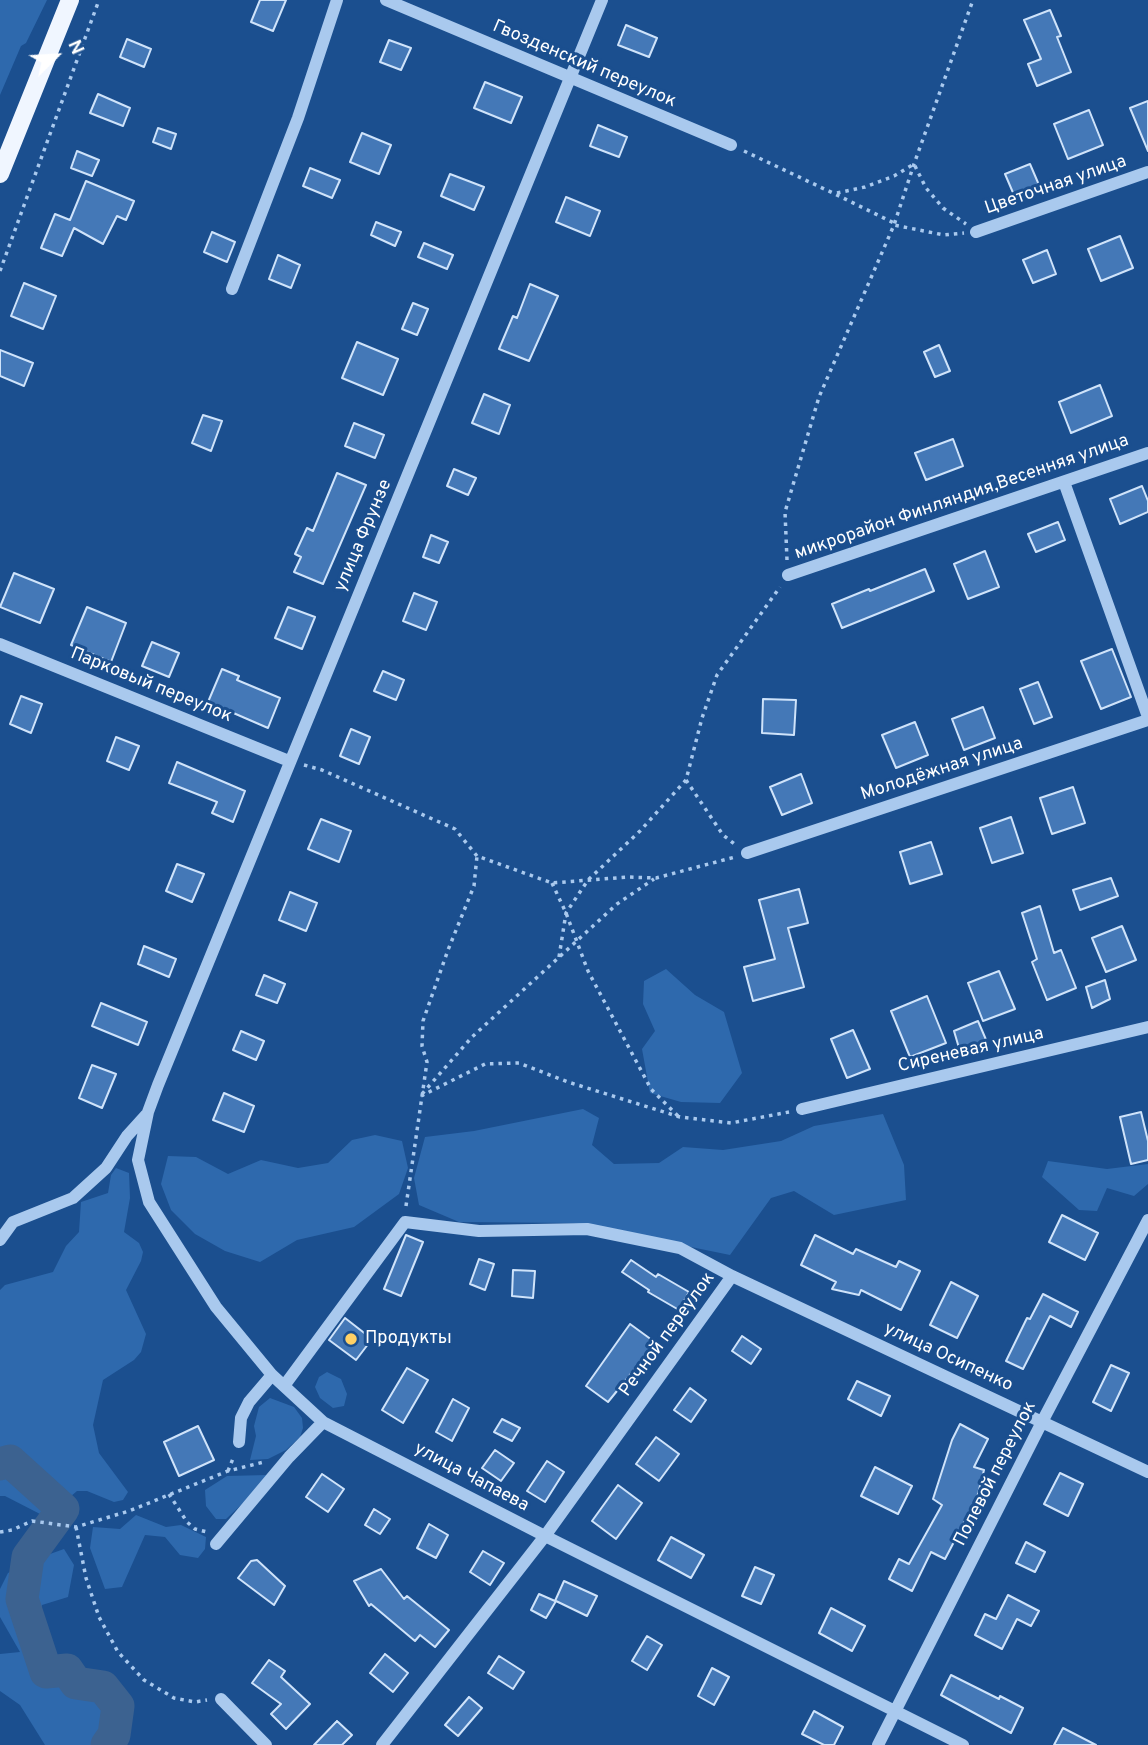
<!DOCTYPE html>
<html>
<head>
<meta charset="utf-8">
<style>
	body { margin:0 }
	#map { position:relative; width:1148px; height:1745px; overflow:hidden; background:#1b4f8f; font-family:Overpass,sans-serif }
	canvas { display:block }
	.north { position:absolute; left:21px; top:21px; width:70px; height:70px; -webkit-text-stroke:5px #1b4f8f; paint-order:stroke; rotate:66deg; font-size:19px; font-weight:700; line-height:28px; text-align:center; color:#fff }
	.north::after { content:''; display:block; margin:auto; width:24px; height:32px; background:#fff; clip-path:polygon(50% 0,100% 100%,50% 72%,0 100%) }
</style>
</head>
<body>
<div id="map">
<canvas width="1148" height="1745"></canvas>
<div class="north">N</div>
</div>
<script>
const c = document.querySelector('canvas').getContext('2d');
c.lineJoin = 'round';
function fill(path, color) { c.fillStyle = color; c.fill(path, 'evenodd'); }
const toPath = rows => new Path2D(rows.map(r => 'M' + r).join(''));
function strokePath(path, color, width, dash) { c.strokeStyle = color; c.lineWidth = width; c.lineCap = dash ? 'butt' : 'round'; c.setLineDash(dash || []); c.stroke(path); }
function write(font, color, halo, rows, align = 'center') {
  c.font = font + ' Overpass,sans-serif'; c.lineWidth = 6; c.setLineDash([]); c.textBaseline = 'middle'; c.strokeStyle = halo; c.fillStyle = color; for (const [text, x, y, turn = 0] of rows) {
    c.save(); c.translate(x, y); c.rotate((+turn || 0) * Math.PI / 180); c.textAlign = isNaN(turn) ? turn : align; if (halo) c.strokeText(text, 0, 0); c.fillText(text, 0, 0); c.restore();
  }
}
fill(toPath([
	[0,0,47,0,26,43,21,46,0,95],
	[666,969,695,995,724,1012,742,1073,720,1103,681,1102,650,1093,642,1049,655,1031,643,1004,644,981],
	[583,1109,599,1118,592,1145,614,1164,659,1163,683,1147,723,1150,781,1141,814,1126,883,1114,904,1165,906,1200,834,1215,794,1191,771,1198,730,1255,574,1223,459,1222,419,1205,414,1178,425,1137,474,1131],
	[375,1135,402,1141,408,1168,399,1194,354,1227,297,1240,260,1262,225,1251,195,1234,171,1210,161,1184,168,1156,196,1157,228,1174,261,1160,298,1168,328,1163,352,1140],
	[1048,1161,1107,1169,1148,1164,1148,1184,1134,1196,1107,1188,1097,1211,1079,1210,1042,1177],
	[116,1168,129,1173,130,1198,124,1232,139,1243,143,1252,141,1261,126,1290,146,1334,141,1352,134,1360,103,1380,93,1425,99,1453,128,1492,123,1500,114,1502,87,1491,77,1491,49,1515,40,1514,5,1496,0,1496,0,1290,5,1285,53,1272,66,1246,79,1232,81,1202,108,1193,111,1175],
	[327,1372,341,1379,347,1394,344,1406,333,1408,320,1398,315,1387,319,1377],
	[270,1398,294,1407,302,1418,303,1428,300,1437,286,1450,268,1459,250,1460,256,1436,254,1426,259,1407],
	[267,1475,255,1492,226,1519,216,1519,206,1506,205,1490,227,1476],
	[136,1515,166,1527,181,1525,206,1537,205,1549,198,1558,180,1555,165,1537,145,1535,122,1587,105,1589,90,1548,93,1527,120,1529],
	[64,1549,74,1565,68,1597,42,1605,38,1634,49,1662,119,1681,125,1731,124,1745,45,1745,20,1705,0,1691,0,1654,20,1652,0,1617,0,1589,8,1573,36,1559]
]), '#2e69ad');
strokePath(toPath([
	[0,1464,10,1461,63,1509,28,1557,22,1599,46,1672,67,1670,76,1683,103,1687,118,1706,114,1735,107,1745]
]), '#3c6290', 33);
const building = toPath([
	[260,0,286,0,273,31,251,22,260,0],
	[1050,10,1061,36,1057,37,1071,72,1037,86,1028,64,1041,59,1024,20,1050,10],
	[626,25,657,38,649,57,618,45,626,25],
	[127,39,151,49,144,67,120,57,127,39],
	[389,40,411,48,401,70,380,62,389,40],
	[485,82,522,97,511,123,474,108,485,82],
	[98,94,130,108,123,126,90,113,98,94],
	[1148,101,1148,151,1130,108,1148,101],
	[1089,110,1103,145,1068,159,1054,124,1089,110],
	[598,125,627,137,619,157,590,146,598,125],
	[158,128,176,134,171,149,153,142,158,128],
	[362,133,391,145,379,174,350,162,362,133],
	[77,151,99,160,92,176,71,168,77,151],
	[1030,164,1039,185,1014,195,1005,174,1030,164],
	[310,168,340,180,332,198,303,186,310,168],
	[450,174,484,187,474,210,441,196,450,174],
	[86,181,134,201,126,220,117,216,103,244,74,228,62,256,41,248,55,214,70,220,86,181],
	[566,197,600,211,590,236,556,222,566,197],
	[376,222,401,232,395,246,371,235,376,222],
	[212,232,235,242,227,262,204,252,212,232],
	[1120,236,1133,268,1101,281,1088,249,1120,236],
	[424,243,453,255,447,269,418,257,424,243],
	[1047,250,1056,274,1033,283,1023,260,1047,250],
	[278,255,300,265,291,288,269,279,278,255],
	[24,283,56,296,43,329,11,316,24,283],
	[530,284,558,296,529,361,499,349,513,316,517,318,530,284],
	[413,303,428,309,417,335,402,329,413,303],
	[357,342,398,359,383,395,342,378,357,342],
	[939,345,950,371,935,377,924,352,939,345],
	[0,350,33,363,24,386,0,376,0,350],
	[1100,385,1112,416,1071,433,1059,402,1100,385],
	[484,394,510,405,499,434,472,423,484,394],
	[203,415,222,421,211,451,192,443,203,415],
	[354,423,384,435,375,458,345,446,354,423],
	[953,439,963,466,926,480,915,453,953,439],
	[454,469,476,478,468,495,447,486,454,469],
	[337,473,366,485,323,584,294,572,301,557,295,554,307,528,313,531,337,473],
	[1142,486,1148,501,1148,512,1120,524,1110,499,1142,486],
	[1058,522,1065,540,1036,552,1028,534,1058,522],
	[431,535,448,542,439,563,423,557,431,535],
	[985,551,999,587,968,599,954,564,985,551],
	[925,569,934,591,842,628,832,604,869,589,870,591,925,569],
	[14,573,54,589,40,623,0,607,14,573],
	[414,593,437,602,426,630,403,621,414,593],
	[87,607,126,623,111,662,71,645,87,607],
	[288,607,315,617,302,649,275,638,288,607],
	[152,642,179,653,169,677,142,666,152,642],
	[1112,649,1131,697,1101,709,1081,661,1112,649],
	[222,669,239,676,237,680,280,698,268,728,208,702,222,669],
	[383,671,404,680,396,700,374,691,383,671],
	[1038,682,1052,717,1034,724,1020,689,1038,682],
	[21,696,42,704,31,733,10,724,21,696],
	[763,699,796,700,794,735,762,733,763,699],
	[983,707,995,738,964,750,952,719,983,707],
	[915,722,928,755,896,768,882,735,915,722],
	[351,729,370,737,359,764,340,756,351,729],
	[116,737,139,746,129,770,107,761,116,737],
	[177,762,245,791,233,822,212,813,217,802,169,783,177,762],
	[801,774,812,803,782,815,770,787,801,774],
	[1073,787,1085,823,1052,834,1040,798,1073,787],
	[1011,817,1023,853,992,863,980,828,1011,817],
	[321,819,351,831,339,862,308,849,321,819],
	[931,842,942,874,910,884,900,852,931,842],
	[177,864,204,874,192,902,166,891,177,864],
	[1111,878,1118,896,1080,910,1073,890,1111,878],
	[799,889,808,923,788,928,804,987,753,1001,744,967,775,959,759,900,799,889],
	[290,892,317,903,306,931,279,920,290,892],
	[1040,906,1054,953,1061,950,1076,988,1047,1000,1032,962,1037,959,1022,913,1040,906],
	[1122,926,1136,960,1106,972,1092,938,1122,926],
	[144,946,176,959,169,977,138,964,144,946],
	[999,971,1015,1009,983,1021,968,983,999,971],
	[264,975,285,984,277,1003,256,995,264,975],
	[1105,980,1110,999,1092,1008,1086,987,1105,980],
	[927,996,946,1043,910,1057,891,1011,927,996],
	[101,1003,147,1022,138,1045,92,1026,101,1003],
	[978,1021,987,1042,959,1048,954,1031,978,1021],
	[853,1030,870,1069,847,1078,831,1039,853,1030],
	[241,1031,264,1041,256,1060,233,1050,241,1031],
	[92,1065,116,1074,102,1108,79,1098,92,1065],
	[224,1093,254,1106,244,1132,213,1120,224,1093],
	[1141,1112,1148,1141,1148,1160,1131,1164,1120,1117,1141,1112],
	[1062,1215,1098,1233,1085,1260,1049,1242,1062,1215],
	[406,1235,423,1242,401,1296,384,1289,406,1235],
	[815,1235,853,1254,856,1249,896,1267,899,1261,920,1271,901,1310,861,1290,859,1295,832,1289,836,1282,801,1265,815,1235],
	[479,1259,494,1264,485,1290,470,1284,479,1259],
	[631,1260,656,1277,658,1274,689,1292,679,1310,648,1292,649,1290,622,1272,631,1260],
	[513,1270,535,1271,533,1298,512,1296,513,1270],
	[951,1282,978,1296,957,1338,930,1325,951,1282],
	[1043,1294,1078,1312,1071,1327,1050,1316,1023,1369,1006,1361,1027,1318,1030,1319,1043,1294],
	[345,1318,372,1339,356,1360,329,1340,345,1318],
	[630,1324,656,1343,608,1402,586,1386,630,1324],
	[742,1336,761,1349,751,1364,732,1351,742,1336],
	[1111,1365,1129,1373,1111,1411,1093,1402,1111,1365],
	[407,1368,428,1380,403,1423,382,1410,407,1368],
	[857,1381,890,1396,881,1416,848,1399,857,1381],
	[690,1388,706,1400,691,1422,674,1410,690,1388],
	[453,1399,469,1408,452,1441,436,1432,453,1399],
	[502,1419,520,1428,512,1441,494,1432,502,1419],
	[960,1424,988,1439,974,1467,984,1470,977,1498,945,1559,931,1552,912,1591,889,1579,899,1559,909,1564,942,1505,933,1499,952,1440,960,1424],
	[198,1426,214,1460,179,1476,164,1442,198,1426],
	[656,1437,679,1454,659,1481,636,1464,656,1437],
	[495,1450,514,1463,501,1481,482,1468,495,1450],
	[547,1461,564,1472,545,1502,527,1491,547,1461],
	[875,1467,912,1486,898,1514,861,1496,875,1467],
	[1060,1473,1083,1484,1068,1516,1044,1504,1060,1473],
	[322,1474,344,1489,328,1512,306,1497,322,1474],
	[618,1485,642,1503,616,1539,592,1521,618,1485],
	[374,1509,390,1519,380,1534,365,1525,374,1509],
	[429,1524,448,1535,436,1558,417,1548,429,1524],
	[671,1537,704,1555,691,1578,658,1560,671,1537],
	[1026,1542,1045,1552,1035,1572,1016,1563,1026,1542],
	[483,1551,504,1563,490,1585,470,1572,483,1551],
	[257,1560,285,1586,274,1605,238,1578,251,1561,257,1560],
	[755,1567,774,1575,761,1604,742,1596,755,1567],
	[381,1569,404,1599,407,1596,449,1630,435,1647,420,1635,415,1641,371,1604,369,1606,354,1581,381,1569],
	[564,1581,597,1596,587,1616,556,1601,546,1618,531,1610,539,1594,555,1601,564,1581],
	[1008,1595,1039,1611,1031,1626,1017,1619,1002,1649,975,1635,985,1614,996,1619,1008,1595],
	[831,1608,865,1626,852,1651,819,1633,831,1608],
	[647,1636,662,1645,647,1670,632,1661,647,1636],
	[385,1654,408,1673,393,1692,370,1673,385,1654],
	[499,1656,524,1672,513,1689,488,1673,499,1656],
	[269,1660,285,1671,281,1677,310,1704,286,1729,271,1714,281,1704,252,1683,269,1660],
	[712,1668,729,1677,714,1705,698,1696,712,1668],
	[951,1675,999,1699,1000,1696,1023,1708,1011,1733,941,1695,951,1675],
	[469,1697,482,1708,458,1736,445,1725,469,1697],
	[814,1711,843,1727,834,1745,824,1745,802,1734,814,1711],
	[337,1721,352,1735,342,1745,314,1745,337,1721],
	[1063,1728,1096,1745,1054,1745,1063,1728]
]);
fill(building, '#4478b7');
strokePath(building, '#cfe3fa', 2);
strokePath(toPath([
	[744,151,835,194,894,223,894,225,914,164,973,0],
	[837,193,865,187,894,176,914,164,926,188,943,208,966,224],
	[0,271,99,0],
	[787,560,785,512,819,397,894,225,944,235,964,233],
	[304,765,322,770,455,829,477,856,552,883,628,877,656,878,735,857],
	[686,780,723,835,737,846],
	[552,883,566,913,588,971,651,1089,678,1116],
	[559,957,566,913,588,880,640,831,686,780,702,718,717,675,780,587],
	[422,1094,472,1037,617,904,654,879],
	[421,1096,485,1064,519,1063,568,1082,680,1117,731,1123,789,1112],
	[406,1206,427,1062,422,1046,423,1021,448,950,474,886,477,856],
	[228,1471,234,1456],
	[169,1494,187,1522,195,1529,207,1532],
	[76,1527,86,1578,99,1617,118,1652,144,1680,174,1698,195,1702,207,1700],
	[0,1532,12,1530,32,1521,76,1527,129,1511,228,1471,264,1462]
]), '#a9c9ee', 3.5, [3.5, 5]);
strokePath(toPath([
	[386,0,731,145],
	[602,0,158,1085,148,1112,138,1160,149,1202,216,1307,272,1375,323,1422,545,1536,963,1745],
	[976,232,1148,172],
	[232,289,298,118,337,0],
	[1064,482,1148,717],
	[788,575,1148,453],
	[0,644,289,761],
	[747,853,1148,720],
	[802,1109,1148,1027],
	[0,1240,13,1222,73,1198,106,1168,127,1136,146,1115],
	[284,1386,405,1222,479,1231,587,1229,680,1248,732,1276,1148,1472],
	[239,1442,241,1418,249,1402,272,1375],
	[216,1544,289,1457,323,1422],
	[221,1699,266,1745],
	[382,1745,545,1536,732,1276],
	[878,1745,1042,1422,1148,1220]
]), '#a9c9ee', 12);
strokePath(toPath([
	[0,174,70,0]
]), '#f0f6ff', 18);
for (const [x, y, r, color] of [
	[351,1339,7,"#ffd166"]
]) { const dot = new Path2D(); dot.arc(x, y, r, 0, 2 * Math.PI); c.fillStyle = color; c.fill(dot); strokePath(dot, '#1b4f8f', 2.5); }
write('18px', '#fff', '#1b4f8f', [
	["Гвозденский переулок",584,65,23],
	["Цветочная улица",1056,186,-19],
	["микрорайон Финляндия,Весенняя улица",962,498,-19],
	["улица Фрунзе",364,536,-67],
	["Парковый переулок",151,686,22],
	["Молодёжная улица",942,770,-18],
	["Сиреневая улица",971,1051,-13],
	["Речной переулок",668,1335,-54],
	["улица Осипенко",948,1358,25],
	["Полевой переулок",996,1474,-63],
	["улица Чапаева",471,1478,28]
]);
write('18px', '#fff', '#1b4f8f', [
	["Продукты",365,1339]
], 'left');
</script>
</body>
</html>
